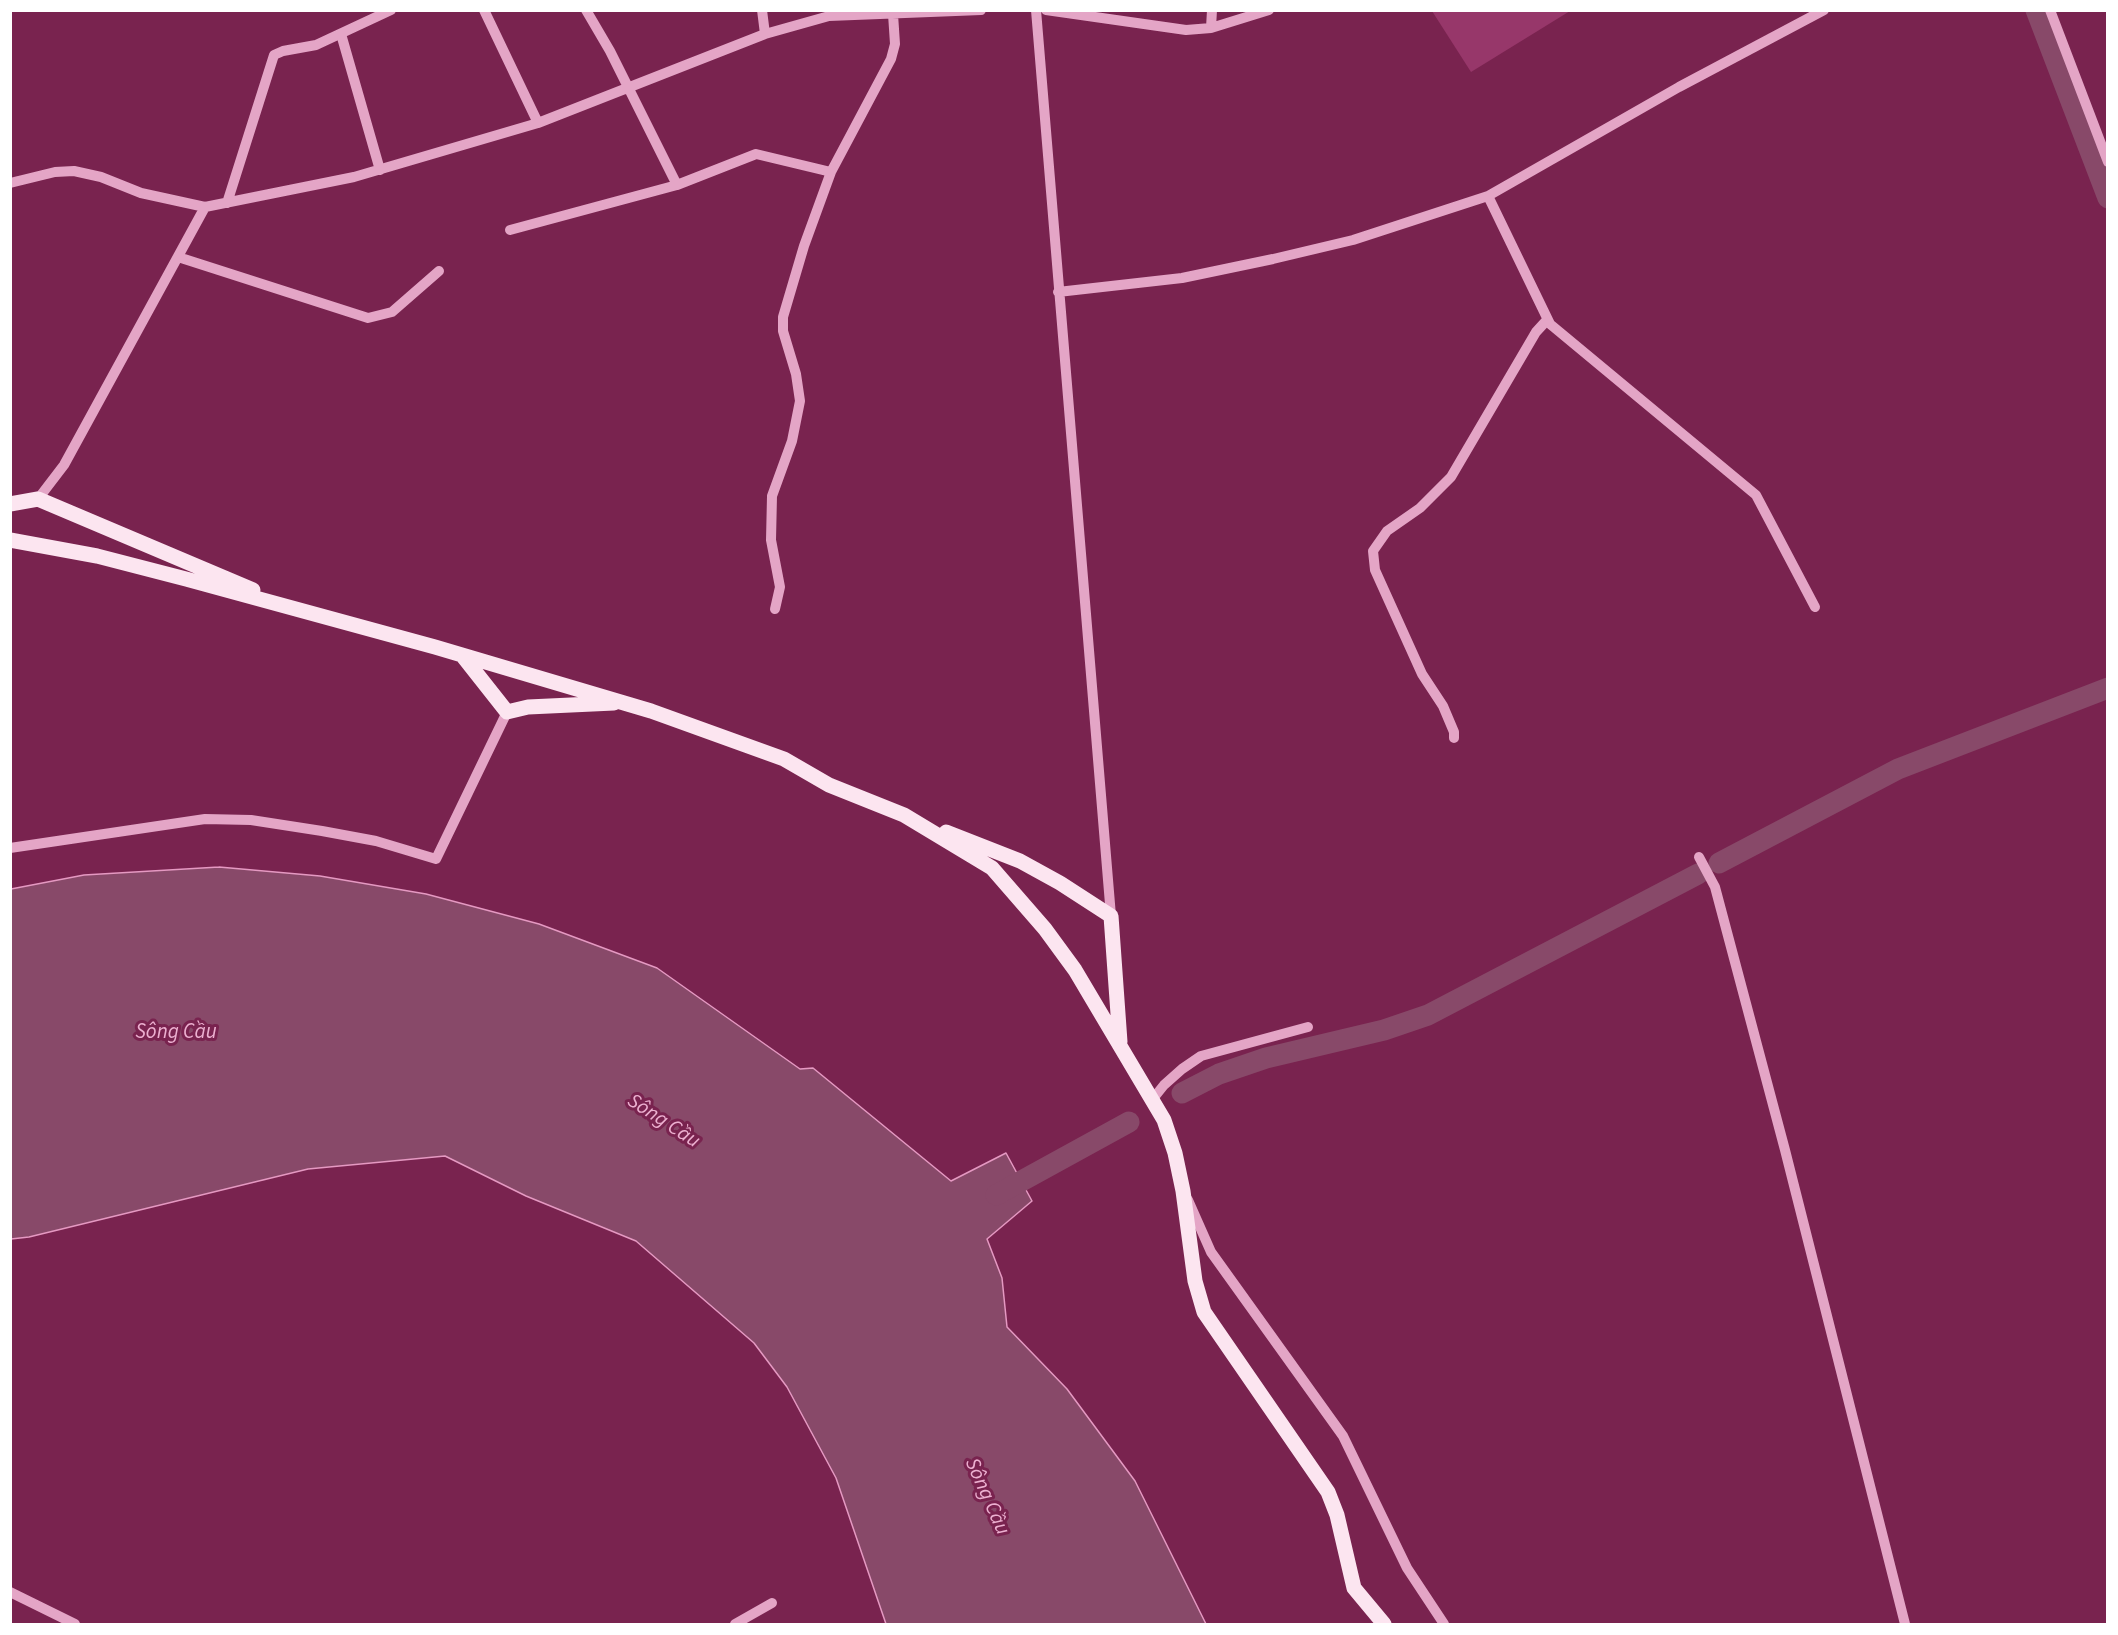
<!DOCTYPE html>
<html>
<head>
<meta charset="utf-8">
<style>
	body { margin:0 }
	#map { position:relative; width:2118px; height:1635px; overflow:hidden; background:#79234f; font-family:"Source Sans 3",sans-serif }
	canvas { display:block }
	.frame { position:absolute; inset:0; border:12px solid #fff; pointer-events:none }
</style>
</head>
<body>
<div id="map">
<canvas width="2118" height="1635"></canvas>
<div class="frame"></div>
</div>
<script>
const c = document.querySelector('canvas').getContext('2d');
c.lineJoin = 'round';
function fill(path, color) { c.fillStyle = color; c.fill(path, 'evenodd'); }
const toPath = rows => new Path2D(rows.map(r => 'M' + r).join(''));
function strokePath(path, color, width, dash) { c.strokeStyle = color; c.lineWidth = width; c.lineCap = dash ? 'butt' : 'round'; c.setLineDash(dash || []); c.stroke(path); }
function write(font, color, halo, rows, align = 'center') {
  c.font = font + ' "Source Sans 3",sans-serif'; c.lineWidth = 6; c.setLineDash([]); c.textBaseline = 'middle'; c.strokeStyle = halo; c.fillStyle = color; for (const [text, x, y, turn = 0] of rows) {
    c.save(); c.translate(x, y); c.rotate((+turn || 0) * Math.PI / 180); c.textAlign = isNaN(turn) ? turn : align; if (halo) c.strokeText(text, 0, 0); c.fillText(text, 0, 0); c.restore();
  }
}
fill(toPath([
	[1432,11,1570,11,1471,72]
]), '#97376a');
const water = toPath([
	[219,867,320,876,426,894,539,924,657,968,800,1069,813,1068,951,1181,1006,1153,1032,1201,987,1239,1002,1278,1007,1327,1067,1389,1135,1481,1206,1624,886,1624,836,1478,787,1387,754,1343,636,1241,526,1196,445,1156,308,1169,29,1237,11,1239,11,889,84,875,219,867]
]);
fill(water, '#884969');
strokePath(water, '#e599c2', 1.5);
strokePath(toPath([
	[2036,10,2108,198],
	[1719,863,1898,769,2108,688],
	[1182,1093,1219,1074,1266,1058,1384,1030,1428,1015,1698,874],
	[996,1195,1129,1122]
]), '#884969', 21);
strokePath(toPath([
	[484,10,538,123],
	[586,10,610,51,677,185],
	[762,10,765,34],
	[1036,10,1111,916],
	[1046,10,1186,30,1211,28,1269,10],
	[2050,10,2108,162],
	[1211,28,1212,10],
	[341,34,380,170],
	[10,183,55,172,74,171,101,177,141,193,205,207,354,177,538,123,765,34,829,16,981,10],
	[1488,196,1679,87,1824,10],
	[227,203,274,55,283,51,316,45,391,10],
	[510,230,677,185,756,154,831,172],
	[178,257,368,318,392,312,439,271],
	[1058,292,1182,278,1273,259,1353,240,1488,196,1550,324,1756,495,1815,607],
	[38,499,64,465,205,207],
	[775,609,780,587,771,540,772,496,792,441,800,401,796,374,783,331,783,317,804,246,831,172,891,59,895,44,893,14],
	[1454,738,1454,732,1443,706,1422,674,1375,570,1373,551,1387,531,1420,508,1451,477,1536,332,1547,320],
	[10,848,205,819,251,820,322,831,376,841,436,859,507,712],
	[1699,857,1715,887,1785,1150,1905,1624],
	[1152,1100,1164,1085,1182,1069,1201,1056,1308,1027],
	[1188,1200,1211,1252,1343,1436,1407,1568,1444,1624],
	[10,1592,75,1624],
	[735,1624,772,1603]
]), '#e4a5c6', 10);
strokePath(toPath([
	[10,504,38,499,253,590],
	[10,540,97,556,186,579,435,647,651,711,784,759,829,785,904,815,992,868,1045,929,1075,970,1164,1120,1175,1153,1183,1191,1195,1281,1204,1312,1328,1492,1337,1515,1354,1588,1384,1624],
	[462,655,507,712,528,707,614,703],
	[946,832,1020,861,1060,883,1111,916,1120,1042]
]), '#fce5f0', 15);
write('italic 21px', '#ecb0d0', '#79234f', [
	["Sông Cầu",176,1033],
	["Sông Cầu",663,1122,33],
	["Sông Cầu",986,1497,66]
]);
</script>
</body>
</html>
